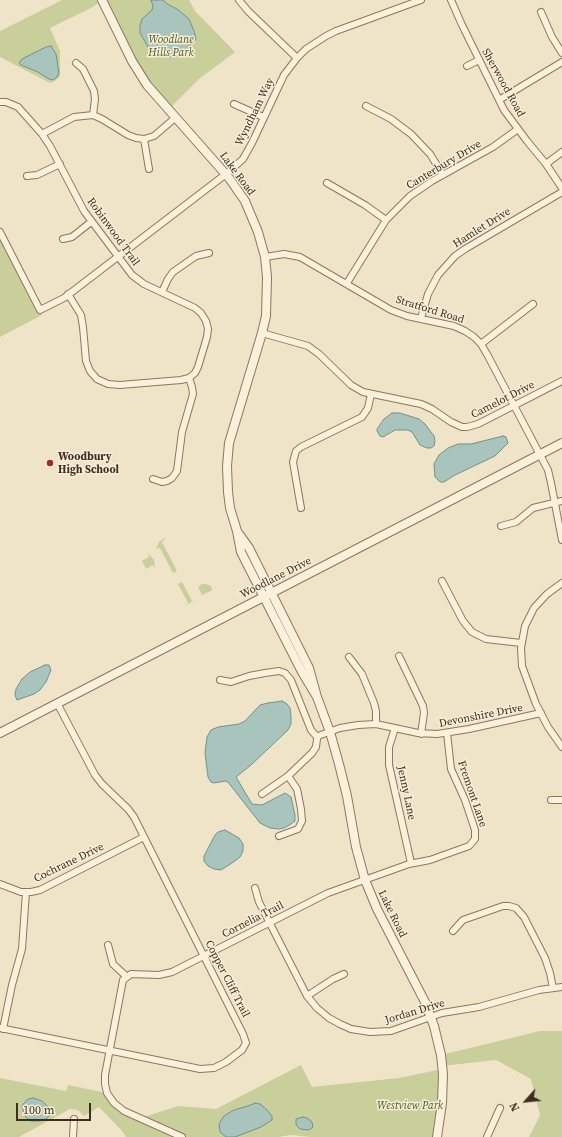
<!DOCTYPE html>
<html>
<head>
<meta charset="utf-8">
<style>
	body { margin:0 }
	#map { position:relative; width:562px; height:1137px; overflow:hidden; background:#f0e4c8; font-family:"Source Serif 4",serif }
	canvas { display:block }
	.north { position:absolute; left:506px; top:1081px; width:40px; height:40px; -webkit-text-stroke:3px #f7eed8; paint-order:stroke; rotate:243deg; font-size:11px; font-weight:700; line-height:16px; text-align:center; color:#3d2e20 }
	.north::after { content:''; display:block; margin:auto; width:14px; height:18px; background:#3d2e20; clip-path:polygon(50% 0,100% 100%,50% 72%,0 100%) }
	.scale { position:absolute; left:16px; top:1103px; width:75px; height:18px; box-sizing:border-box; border:2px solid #3d2e20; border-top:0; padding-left:5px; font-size:12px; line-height:14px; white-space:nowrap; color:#3d2e20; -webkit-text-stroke:3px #f7eed8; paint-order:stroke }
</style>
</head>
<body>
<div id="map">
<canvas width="562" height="1137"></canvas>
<div class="north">N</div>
<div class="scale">100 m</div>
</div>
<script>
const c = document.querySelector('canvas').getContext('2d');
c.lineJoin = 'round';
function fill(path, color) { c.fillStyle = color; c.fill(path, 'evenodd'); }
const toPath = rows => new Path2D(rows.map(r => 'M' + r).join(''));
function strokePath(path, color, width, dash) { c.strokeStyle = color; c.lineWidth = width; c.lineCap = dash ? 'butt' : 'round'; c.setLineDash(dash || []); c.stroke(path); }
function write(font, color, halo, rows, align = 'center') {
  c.font = font + ' "Source Serif 4",serif'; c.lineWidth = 3; c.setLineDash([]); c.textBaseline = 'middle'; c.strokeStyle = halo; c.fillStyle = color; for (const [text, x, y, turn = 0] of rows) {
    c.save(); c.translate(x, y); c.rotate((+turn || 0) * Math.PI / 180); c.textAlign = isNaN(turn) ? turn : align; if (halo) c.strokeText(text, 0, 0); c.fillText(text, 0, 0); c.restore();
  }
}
fill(toPath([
	[62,0,189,0,195,11,235,52,199,79,168,110,156,96,102,0,91,8,50,28,60,51,60,76,55,81,50,83,0,57,0,31],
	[0,232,42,315,0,337],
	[165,538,165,539,162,542,177,571,173,573,160,548,156,549,159,542],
	[148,553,154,560,155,569,153,565,146,569,142,561,149,557],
	[182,582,192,601,196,599,185,606,188,603,178,584],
	[202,584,206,584,211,586,212,589,211,591,202,595,198,587],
	[540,1031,562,1031,562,1137,529,1137,540,1115,531,1079,496,1060,442,1066,441,1055],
	[301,1065,312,1087,399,1078,442,1069,437,1137,311,1137,290,1135,279,1137,126,1137,123,1132,99,1107,84,1116,78,1110,70,1109,19,1137,0,1137,0,1078,66,1091,68,1085,107,1093,114,1103,141,1118,178,1106,216,1109]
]), '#c9cf9b');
const water = toPath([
	[151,0,163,0,167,4,177,9,189,19,194,31,196,39,183,53,174,57,166,56,155,53,148,47,140,33,140,26,142,19,152,10,153,6,151,0],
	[51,46,56,54,59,73,57,77,53,80,49,79,38,72,21,65,19,63,22,59,46,47,51,46],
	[392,413,400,413,419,419,425,424,434,436,435,441,434,446,431,448,427,448,420,445,412,432,408,430,395,430,383,437,380,436,377,431,377,429,384,419,392,413],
	[503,436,506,437,508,443,495,456,455,475,444,482,440,482,435,477,434,464,439,455,448,448,458,444,471,444,503,436],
	[45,665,49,665,51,670,46,682,40,690,34,694,17,700,15,695,16,689,22,679,30,672,45,665],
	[282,701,287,704,290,708,291,716,291,724,288,730,251,765,236,777,252,804,262,805,285,793,291,797,295,815,295,821,291,824,284,828,279,829,270,828,260,823,228,782,225,781,214,783,211,782,208,777,205,753,207,737,211,730,218,727,239,724,245,721,260,705,268,703,282,701],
	[225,830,239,838,243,844,243,851,240,857,232,863,221,870,214,869,208,866,204,861,204,856,215,835,218,832,225,830],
	[33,1098,42,1101,48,1107,50,1115,46,1119,40,1121,31,1121,28,1119,24,1115,22,1106,24,1103,28,1099,33,1098],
	[255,1103,260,1104,266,1109,272,1116,272,1120,261,1127,235,1137,226,1137,220,1132,219,1124,224,1116,234,1110,248,1106,255,1103],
	[303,1117,307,1118,312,1122,313,1127,309,1130,300,1129,296,1125,296,1119,303,1117]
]);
fill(water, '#a9c4bc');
strokePath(water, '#6f938a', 1);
const minor = toPath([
	[239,0,248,11,297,58],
	[451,0,462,25,504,110,527,141,546,164,562,188],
	[541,12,552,37,562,53],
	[76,63,83,69,94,91,95,99,93,115],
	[467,66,479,60],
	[499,100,562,62],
	[0,102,6,102,18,107,42,134,50,146,84,211,132,275,144,284,195,308,201,313,206,321,208,329,207,337,198,367,195,373,189,378,192,387,193,394,182,432,177,471,172,478,167,481,162,482,153,479],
	[234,104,263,117],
	[366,106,391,119,411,134,430,154,443,175],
	[42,134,74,117,93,115,102,119,128,135,136,138,144,139,154,136,175,118],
	[144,139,149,169],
	[546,164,562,152],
	[27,176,37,175,60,164],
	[327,183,365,205,386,220],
	[0,232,40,310,64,298,226,174,243,159,252,143,284,75,297,58,306,49,326,36,336,31,421,0],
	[63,239,72,237,91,222],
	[265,257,284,254,300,257,391,310,407,316,454,326,465,331,474,337,481,344,488,356,548,470,551,483,562,540],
	[347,283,386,220,410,196,432,181,493,147,518,129],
	[162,292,168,279,173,272,196,256,209,253],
	[68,294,81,315,83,327,86,361,90,371,97,379,108,384,120,385,181,380,189,378],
	[421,318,428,294,438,275,455,256,465,249,562,192],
	[262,333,308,346,319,354,351,385,363,392,421,404,432,409,451,422,462,427,467,427,478,424,562,381],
	[481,344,533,304],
	[301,508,293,462,296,451,301,447,362,417,368,408,371,394],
	[501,526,516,522,533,508,562,501],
	[442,581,463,621,472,632,486,639,521,643],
	[562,583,547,594,534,608,525,626,521,648,522,666,536,704,548,727,562,747],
	[399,656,423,706,424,713,421,734],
	[349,657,362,674,374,703,376,711,376,724],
	[220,680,231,682,249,676,265,673,279,671,285,673,291,680,311,730,317,737],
	[395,728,389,747,389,765,411,863],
	[262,794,288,776,312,753,316,747,317,739,318,736,340,728,358,725,376,724,418,733,437,734,469,729,541,713],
	[551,800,562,800],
	[279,836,298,829,302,821,301,809,297,789,288,776],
	[0,884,21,892,31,892,40,890,144,837],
	[255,888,259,902,307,996,317,1008,329,1018,340,1024,351,1029,370,1032,391,1031,442,1013,479,1007,539,990,562,987],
	[453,931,463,920,503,906,509,906,516,908,524,917,545,958,550,973,553,988],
	[108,945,113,964,127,977],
	[307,996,333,979,344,974],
	[0,1028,200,1069,214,1068,226,1062,242,1050,246,1043,243,1034,134,817,128,809,102,784,95,775,57,703],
	[3,1029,12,985,22,949,26,892],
	[73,1137,74,1119],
	[182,1137,124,1111,114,1103,107,1093,105,1084,105,1075,123,980,131,974,159,975,172,972,328,893,409,864,430,860,469,846,475,839,475,830,465,800,451,769,447,733],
	[487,1137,500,1108]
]);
const tertiary = toPath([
	[102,0,132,61,147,85,229,178,245,201,258,232,265,257,267,277,266,316,262,333,229,443,227,466,228,492,230,508,237,531,241,552,302,672,317,697],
	[239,534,249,548,309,668,317,697,330,732,339,764,347,796,356,847,365,880,377,909,425,1002,434,1026,441,1055,443,1074,442,1103,437,1137],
	[0,733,562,443]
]);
strokePath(minor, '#8d765c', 8);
strokePath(tertiary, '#8d765c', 10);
strokePath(minor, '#faf1dc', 6);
strokePath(tertiary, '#faf1dc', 8);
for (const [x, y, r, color] of [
	[50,463,4,"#9e2a2b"]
]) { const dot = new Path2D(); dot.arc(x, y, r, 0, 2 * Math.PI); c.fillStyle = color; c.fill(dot); strokePath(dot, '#f7eed8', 1.5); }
write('italic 11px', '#4d5a26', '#f7eed8', [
	["Woodlane",171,40],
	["Hills Park",171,53],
	["Westview Park",410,1106]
]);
write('11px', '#3d2e20', '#f7eed8', [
	["Sherwood Road",503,83,61],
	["Wyndham Way",255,112,-64],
	["Canterbury Drive",444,165,-31],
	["Lake Road",237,174,53],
	["Hamlet Drive",482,228,-32],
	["Robinwood Trail",113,232,54],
	["Stratford Road",430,310,17],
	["Camelot Drive",503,400,-27],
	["Woodlane Drive",276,578,-27],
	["Devonshire Drive",481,716,-11],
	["Jenny Lane",406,793,78],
	["Fremont Lane",472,794,71],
	["Cochrane Drive",69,863,-26],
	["Lake Road",392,914,64],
	["Cornelia Trail",253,920,-27],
	["Copper Cliff Trail",227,979,63],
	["Jordan Drive",415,1012,-17]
]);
write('bold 11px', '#3d2e20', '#f7eed8', [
	["Woodbury",58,457],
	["High School",58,470]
], 'left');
</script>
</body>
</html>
